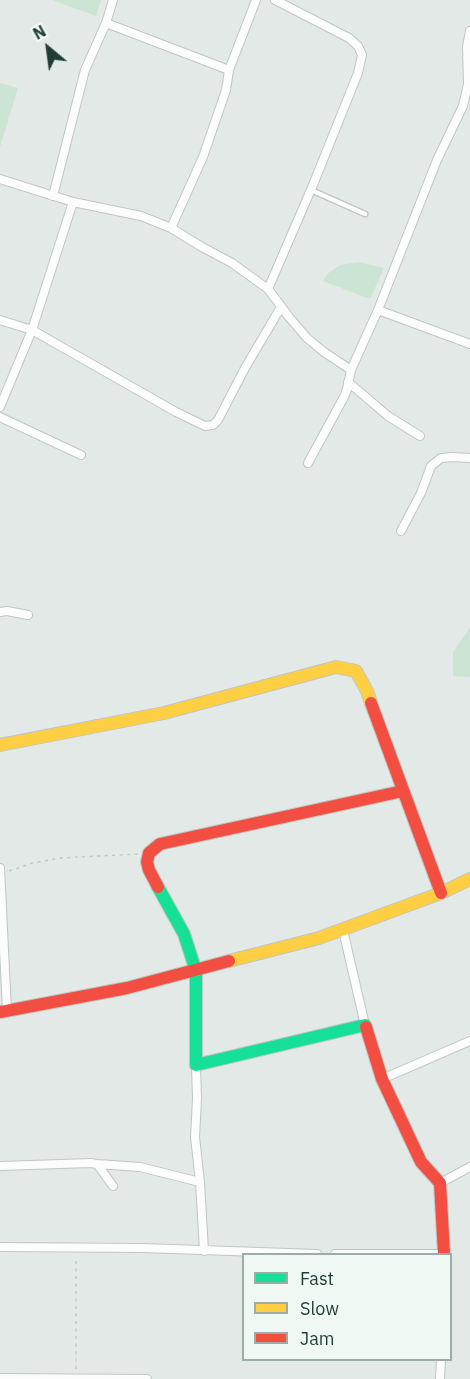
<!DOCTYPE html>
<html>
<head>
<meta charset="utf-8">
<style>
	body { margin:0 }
	#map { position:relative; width:470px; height:1379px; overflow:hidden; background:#e3e9e6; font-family:"IBM Plex Sans",sans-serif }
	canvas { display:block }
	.legend { position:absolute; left:242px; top:1253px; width:210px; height:108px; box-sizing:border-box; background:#f0f8f4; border:2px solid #9cada8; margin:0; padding:8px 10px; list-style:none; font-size:18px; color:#1f3d36 }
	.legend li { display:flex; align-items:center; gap:12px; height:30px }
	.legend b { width:30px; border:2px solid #9cada8 }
	.north { position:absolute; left:18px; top:18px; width:60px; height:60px; -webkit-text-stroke:4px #f0f8f4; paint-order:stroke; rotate:331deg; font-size:16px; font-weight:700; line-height:24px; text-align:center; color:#1f3d36 }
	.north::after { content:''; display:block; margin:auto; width:21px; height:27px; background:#1f3d36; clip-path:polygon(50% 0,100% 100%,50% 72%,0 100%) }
</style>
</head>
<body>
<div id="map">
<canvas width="470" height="1379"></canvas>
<ul class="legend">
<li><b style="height:8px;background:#16e098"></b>Fast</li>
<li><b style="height:8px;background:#ffcf43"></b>Slow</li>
<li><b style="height:8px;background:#f24e42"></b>Jam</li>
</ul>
<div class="north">N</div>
</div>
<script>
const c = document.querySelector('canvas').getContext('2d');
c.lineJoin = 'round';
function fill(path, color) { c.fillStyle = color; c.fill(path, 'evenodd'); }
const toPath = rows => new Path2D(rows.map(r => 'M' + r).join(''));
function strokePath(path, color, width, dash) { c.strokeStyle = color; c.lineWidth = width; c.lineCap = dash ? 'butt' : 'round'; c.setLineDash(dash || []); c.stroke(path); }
fill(toPath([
	[52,0,101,0,96,16],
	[0,83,18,88,0,147],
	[358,262,384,268,370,299,323,281,327,274,340,265],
	[470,628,470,677,453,676,453,652]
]), '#cbe4d3');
const lane = toPath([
	[311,190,365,214]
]);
const street = toPath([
	[106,23,229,70],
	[0,179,73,202,141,216,171,228,202,247,232,263,268,289,289,317,307,338,324,352,351,370],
	[53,196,85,70,106,23,113,0],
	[171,228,203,157,226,90,229,70,256,0],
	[268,289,313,185,358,73,362,55,358,46,349,38,275,0],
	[378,310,470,344],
	[0,320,32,330,176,412,205,426,213,425,218,420,245,368,281,307],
	[348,382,388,416,420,436],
	[0,407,32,330,73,202],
	[0,417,81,455],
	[308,463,344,397,347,389,351,370,378,310,437,160,463,106,468,84,467,47,470,31],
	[401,531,421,493,431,466,441,458,452,457,470,458],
	[0,612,7,611,28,615],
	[0,868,7,1011],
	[343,930,365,1025],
	[196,1065,197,1099,195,1137,200,1182,204,1251],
	[382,1079,470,1041],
	[97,1164,140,1167,200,1182],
	[0,1166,91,1163,97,1164,113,1186],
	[440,1183,470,1167],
	[0,1247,143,1248,317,1254],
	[335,1254,444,1254],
	[0,1378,147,1379],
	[440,1379,441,1360]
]);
const fast = toPath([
	[158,887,184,934,196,971,196,1065,365,1025,366,1027]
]);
const slow = toPath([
	[0,745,164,713,336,667,356,671,367,691,371,703],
	[229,961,319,938,441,893,470,879]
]);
const jam = toPath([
	[371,703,441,893],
	[158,887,149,870,147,862,149,853,160,844,403,791],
	[0,1012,127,988,229,961],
	[366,1027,382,1079,421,1162,440,1183,444,1254]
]);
strokePath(lane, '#c0c6c3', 7);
strokePath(street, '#c0c6c3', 10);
strokePath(fast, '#bec6c3', 14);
strokePath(slow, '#bec6c3', 14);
strokePath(jam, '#bec6c3', 14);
strokePath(toPath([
	[9,871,33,863,60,858,138,854],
	[76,1369,76,1257]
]), '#c0c9c6', 1.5, [3, 4.5]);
strokePath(lane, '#fbfcfb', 4.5);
strokePath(street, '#fbfcfb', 8);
strokePath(fast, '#16e098', 12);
strokePath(slow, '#ffcf43', 12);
strokePath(jam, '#f24e42', 12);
</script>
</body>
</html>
